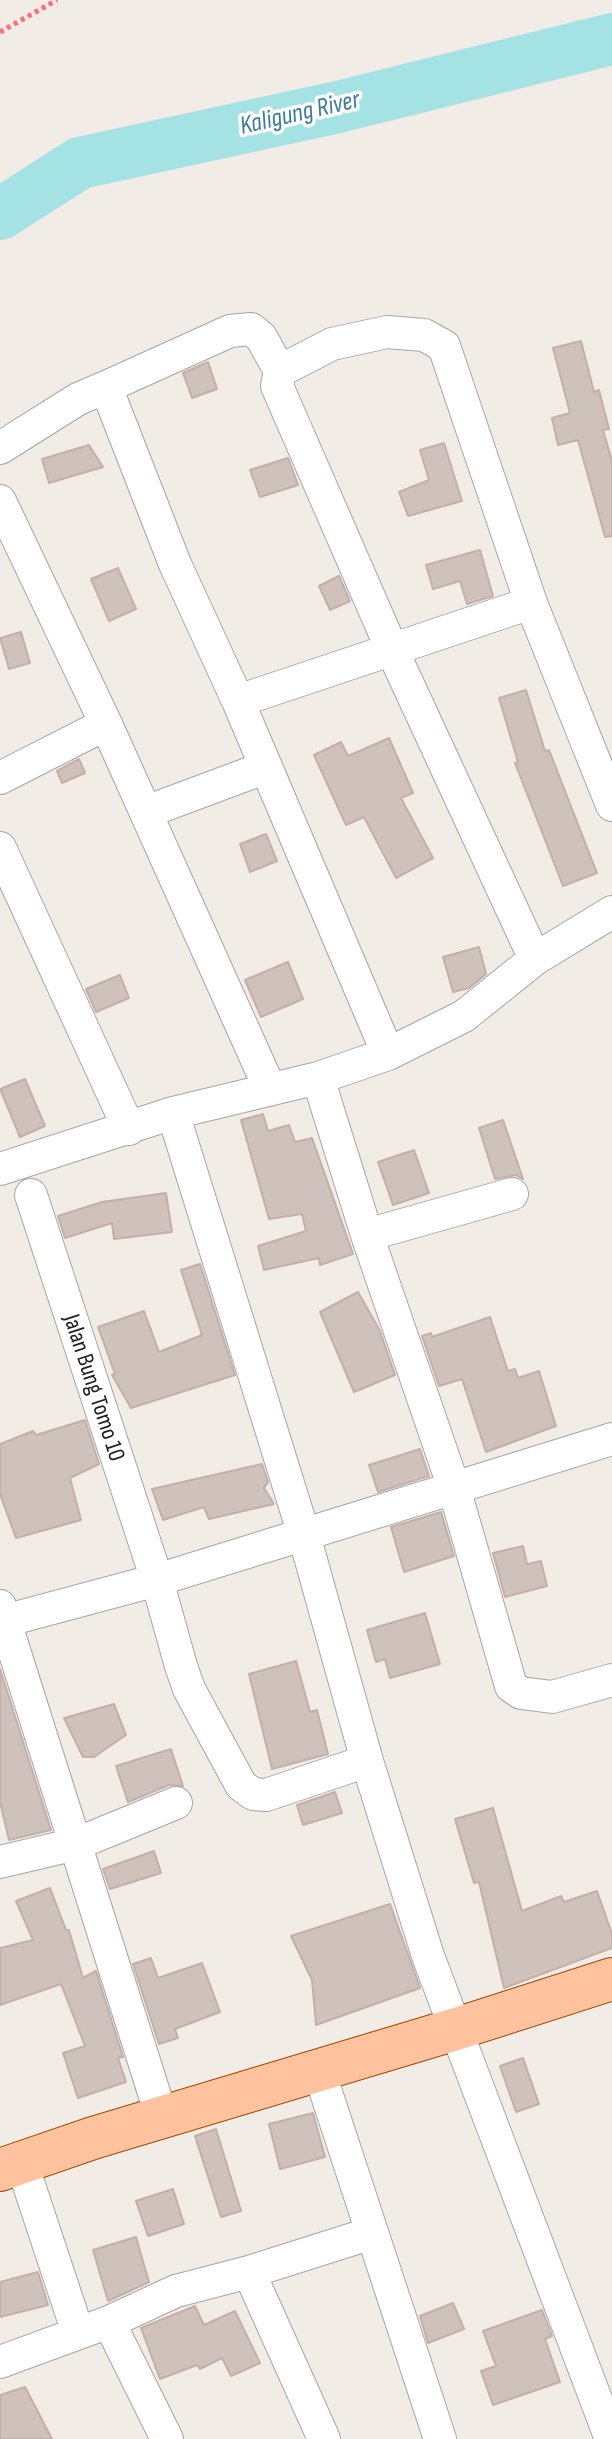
<!DOCTYPE html>
<html>
<head>
<meta charset="utf-8">
<style>
	body { margin:0 }
	canvas { display:block; background:#f2ece7 }
</style>
</head>
<body>
<canvas width="612" height="2439"></canvas>
<script>
const c = document.querySelector('canvas').getContext('2d');
c.lineJoin = 'round';
const toPath = rows => new Path2D(rows.map(r => 'M' + r).join(''));
function strokePath(path, color, width, dash) { c.strokeStyle = color; c.lineWidth = width; c.lineCap = dash ? 'butt' : 'round'; c.setLineDash(dash || []); c.stroke(path); }
function fill(path, color) { c.fillStyle = color; c.fill(path, 'evenodd'); }
function write(font, color, halo, rows, align = 'center') {
  c.font = font + ' "Sofia Sans Condensed",sans-serif'; c.lineWidth = 7; c.setLineDash([]); c.textBaseline = 'middle'; c.strokeStyle = halo; c.fillStyle = color; for (const [text, x, y, turn = 0] of rows) {
    c.save(); c.translate(x, y); c.rotate((+turn || 0) * Math.PI / 180); c.textAlign = isNaN(turn) ? turn : align; if (halo) c.strokeText(text, 0, 0); c.fillText(text, 0, 0); c.restore();
  }
}
strokePath(toPath([
	[0,214,80,163,338,107,612,39]
]), '#a4e2e3', 52);
const building = toPath([
	[581,341,594,392,599,390,609,429,603,430,612,461,612,536,605,537,578,440,558,445,552,418,570,413,553,348,581,341],
	[208,362,217,389,192,398,183,373,208,362],
	[444,443,462,501,408,516,399,492,429,480,420,450,444,443],
	[89,445,103,467,49,483,42,459,89,445],
	[288,458,298,485,260,497,250,470,288,458],
	[480,550,493,596,467,604,460,581,433,589,426,565,480,550],
	[118,568,136,609,109,621,91,579,118,568],
	[339,576,350,601,330,610,319,586,339,576],
	[21,632,30,663,9,669,0,638,21,632],
	[526,690,545,751,549,750,597,873,563,886,515,763,518,762,499,698,526,690],
	[389,738,413,793,401,798,433,858,396,878,364,817,346,825,314,755,341,742,348,756,389,738],
	[79,759,85,773,62,783,57,771,79,759],
	[266,834,277,861,250,872,240,844,266,834],
	[479,947,486,974,469,988,453,992,443,957,479,947],
	[288,962,303,999,261,1017,245,980,288,962],
	[120,975,129,998,96,1012,86,989,120,975],
	[25,1079,45,1126,20,1137,0,1089,25,1079],
	[263,1114,268,1131,289,1125,295,1142,312,1138,353,1254,320,1265,319,1258,264,1270,258,1246,306,1231,302,1214,269,1219,241,1120,263,1114],
	[503,1120,523,1179,516,1175,495,1179,479,1128,503,1120],
	[414,1150,429,1193,393,1205,378,1162,414,1150],
	[166,1193,172,1232,114,1239,112,1223,65,1238,58,1216,102,1202,166,1193],
	[200,1264,235,1375,131,1408,112,1375,115,1374,98,1327,144,1311,159,1352,202,1335,181,1270,200,1264],
	[358,1292,380,1331,395,1375,354,1392,320,1312,358,1292],
	[490,1317,508,1371,515,1369,518,1378,539,1371,556,1426,486,1452,462,1379,439,1386,422,1336,431,1333,432,1337,490,1317],
	[85,1420,99,1464,70,1478,81,1520,16,1538,0,1494,0,1444,33,1431,36,1435,85,1420],
	[420,1449,429,1476,378,1492,369,1465,420,1449],
	[262,1464,268,1482,264,1488,274,1504,209,1519,204,1507,163,1520,152,1489,262,1464],
	[441,1512,454,1556,404,1572,391,1527,441,1512],
	[523,1546,527,1564,541,1561,547,1586,505,1597,493,1553,523,1546],
	[425,1613,440,1664,390,1678,385,1659,376,1662,367,1630,425,1613],
	[296,1661,310,1712,317,1710,328,1754,272,1769,249,1674,296,1661],
	[0,1669,51,1830,9,1840,0,1802,0,1669],
	[114,1704,126,1735,94,1757,83,1757,64,1718,114,1704],
	[171,1749,183,1786,169,1785,128,1802,116,1766,171,1749],
	[335,1792,342,1813,303,1825,297,1805,335,1792],
	[493,1808,522,1911,561,1896,564,1902,597,1891,612,1934,612,1948,504,1988,479,1882,474,1883,455,1819,493,1808],
	[154,1851,161,1873,110,1889,103,1869,154,1851],
	[50,1888,66,1930,69,1930,83,1978,96,1971,123,2057,118,2058,126,2082,78,2098,63,2053,85,2046,61,1984,0,2005,0,1948,33,1940,16,1901,50,1888],
	[390,1904,420,1988,316,2025,312,1980,291,1936,390,1904],
	[151,1958,158,1978,202,1963,220,2012,175,2029,178,2038,159,2044,133,1964,151,1958],
	[523,2058,539,2104,516,2112,500,2066,523,2058],
	[313,2113,325,2157,280,2169,269,2124,313,2113],
	[216,2129,241,2211,221,2217,195,2136,216,2129],
	[173,2189,184,2224,148,2236,136,2201,173,2189],
	[136,2237,149,2282,108,2301,93,2250,136,2237],
	[38,2272,48,2305,0,2317,0,2282,38,2272],
	[453,2303,464,2329,428,2343,420,2316,453,2303],
	[195,2306,204,2325,235,2311,260,2363,231,2376,222,2358,200,2369,197,2365,160,2379,141,2328,195,2306],
	[542,2310,552,2336,545,2339,560,2382,493,2405,481,2371,496,2366,483,2331,542,2310],
	[25,2387,52,2439,0,2439,0,2395,25,2387]
]);
fill(building, '#cfc1bc');
strokePath(building, '#c5afa8', 2);
const minor = toPath([
	[106,387,230,331,251,329,261,337,280,371],
	[0,448,78,399,106,387,175,564,238,701,388,1054],
	[0,501,106,724,270,1089],
	[238,701,531,603],
	[0,778,106,724],
	[146,812,264,768],
	[0,848,129,1129],
	[535,959,612,912],
	[318,1078,367,1235,454,1488,511,1686,521,1693,552,1697,612,1680],
	[0,1169,173,1113],
	[31,1195,157,1580,181,1666,189,1689,241,1785,253,1794,266,1795,367,1761],
	[367,1235,512,1194],
	[0,1606,162,2118],
	[0,1622,157,1580,612,1439],
	[0,1862,76,1844,176,1803],
	[319,2071,440,2439],
	[22,2164,78,2333],
	[249,2272,324,2439],
	[109,2322,167,2439],
	[0,2362,109,2322,176,2291,249,2272,372,2233],
	[611,2439,428,1956,367,1761,304,1535,173,1113,318,1078,388,1054,464,1016,535,959,393,652,277,386,280,371,332,344,387,332,424,335,444,346,531,603,612,805]
]);
const major = toPath([
	[0,2170,93,2138,456,2029,612,1979]
]);
strokePath(minor, '#a5a5a5', 34);
strokePath(major, '#9e4a00', 44);
strokePath(toPath([
	[0,32,57,0]
]), '#ff6b7a', 5, [4, 4]);
strokePath(minor, '#fff', 32);
strokePath(major, '#ffc29f', 42);
write('24px', '#212121', '#fff', [
	["Jalan Bung Tomo 10",93,1388,72]
]);
write('italic 26px', '#397c99', '#fff', [
	["Kaligung River",300,114,-13]
]);
</script>
</body>
</html>
